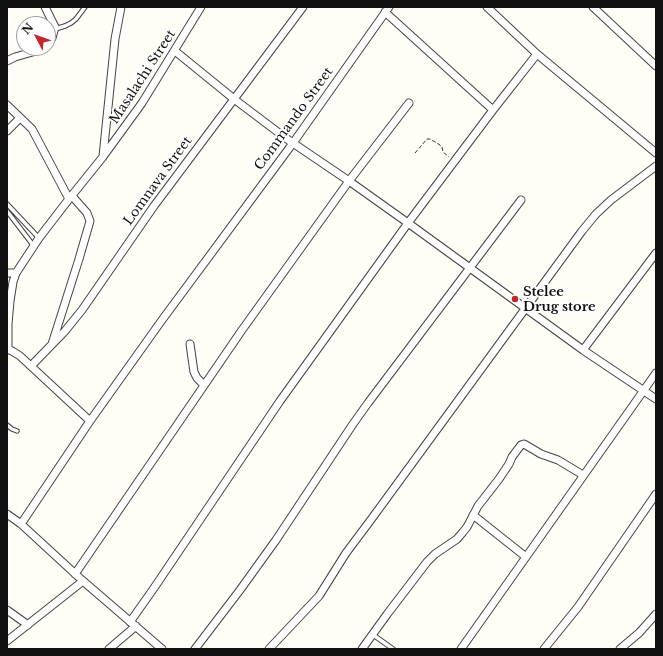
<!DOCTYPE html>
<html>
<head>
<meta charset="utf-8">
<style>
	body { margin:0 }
	#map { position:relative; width:663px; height:656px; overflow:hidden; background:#fffdf5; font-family:"Libre Baskerville",serif }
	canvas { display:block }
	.frame { position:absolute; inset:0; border:8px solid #111; pointer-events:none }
	.north { position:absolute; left:16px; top:16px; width:40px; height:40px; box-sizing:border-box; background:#fff; border:1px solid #a0a0a0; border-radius:50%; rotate:311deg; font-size:11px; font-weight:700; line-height:16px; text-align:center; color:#111 }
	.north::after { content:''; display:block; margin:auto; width:14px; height:18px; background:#c4262e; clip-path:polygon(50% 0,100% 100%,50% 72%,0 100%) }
</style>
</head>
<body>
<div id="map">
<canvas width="663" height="656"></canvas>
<div class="frame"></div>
<div class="north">N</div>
</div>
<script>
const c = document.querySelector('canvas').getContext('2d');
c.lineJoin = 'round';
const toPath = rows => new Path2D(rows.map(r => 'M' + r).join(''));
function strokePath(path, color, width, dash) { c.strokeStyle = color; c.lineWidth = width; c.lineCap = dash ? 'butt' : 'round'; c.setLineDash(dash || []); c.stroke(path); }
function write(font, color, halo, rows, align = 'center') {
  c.font = font + ' "Libre Baskerville",serif'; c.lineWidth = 4; c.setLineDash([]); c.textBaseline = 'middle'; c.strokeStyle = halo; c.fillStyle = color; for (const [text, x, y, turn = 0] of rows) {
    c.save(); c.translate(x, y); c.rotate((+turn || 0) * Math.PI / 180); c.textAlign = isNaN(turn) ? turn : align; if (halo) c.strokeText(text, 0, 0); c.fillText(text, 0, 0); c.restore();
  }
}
const lane = toPath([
	[55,29,65,26,71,23,76,19,85,7],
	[7,204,39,238],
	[7,211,33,245],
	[7,425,12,429,17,431],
	[372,634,393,649]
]);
const street = toPath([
	[45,7,55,27,52,38,48,41],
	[487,7,537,54,656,153],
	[593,7,656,66],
	[385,12,493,110],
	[175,51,234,99,287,139,349,181,408,223,583,350,656,399],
	[7,61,15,57,36,51,40,48],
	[7,105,32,129,69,199],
	[7,131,19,119,21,119],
	[103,156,115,39,121,7],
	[7,273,16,273],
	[52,344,79,259,90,221,87,213,72,196],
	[190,344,194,372,197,378,204,385],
	[7,349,12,351,20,356,90,421],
	[8,349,8,324,10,301,13,282,16,273,39,238,69,199,102,158,142,103,201,7],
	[583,350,656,253],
	[31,366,65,331,82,310,154,206,303,7],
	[7,514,21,524,83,581,162,649],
	[473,515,526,557],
	[21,524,90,421,162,320,293,143,389,7],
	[75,574,242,330,349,181,409,103],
	[7,610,28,625],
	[130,622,154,588,280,401,408,223,493,110,537,54],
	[7,641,83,581],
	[109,649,136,626],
	[195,649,240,590,276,540,353,424,368,403,521,200],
	[269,649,319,596,346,553,370,521,582,231,596,214,611,200,656,166],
	[362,649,388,613,427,562,435,554,457,539,463,532,467,527,478,506,499,479,509,464,512,457,521,445,524,444,541,454,558,460,583,475],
	[461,649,656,373],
	[544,649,578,607,656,494],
	[620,649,639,633,656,614]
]);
strokePath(lane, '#444', 5.5);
strokePath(street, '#444', 9);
strokePath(toPath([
	[415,153,427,139,430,139,440,145,442,147,443,152,449,157]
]), '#333', 1, [4, 2]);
strokePath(lane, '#fff', 3.5);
strokePath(street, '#fff', 7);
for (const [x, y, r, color] of [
	[515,299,4,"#c4262e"]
]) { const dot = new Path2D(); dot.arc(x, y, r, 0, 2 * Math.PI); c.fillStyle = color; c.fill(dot); strokePath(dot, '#fff', 1.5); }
write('13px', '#111', '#fff', [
	["Masalachi Street",143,77,-57],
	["Commando Street",294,119,-54],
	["Lomnava Street",158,181,-54]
]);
write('bold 13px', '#111', '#fff', [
	["Stelee",523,292],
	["Drug store",523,307]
], 'left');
</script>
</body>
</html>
